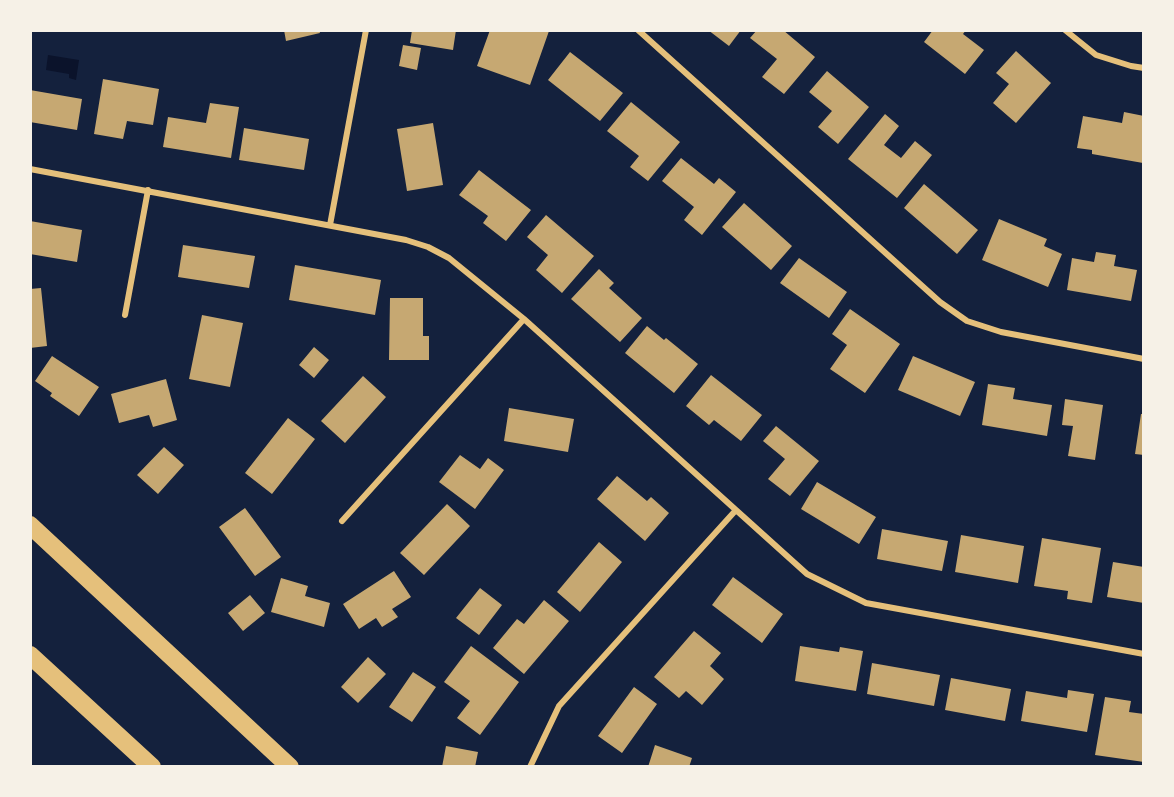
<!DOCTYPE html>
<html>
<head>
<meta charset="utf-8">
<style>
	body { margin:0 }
	#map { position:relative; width:1174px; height:797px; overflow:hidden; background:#14213d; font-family:"Titillium Web",sans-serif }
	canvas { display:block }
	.frame { position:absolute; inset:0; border:32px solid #f6f1e7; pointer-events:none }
</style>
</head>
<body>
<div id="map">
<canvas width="1174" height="797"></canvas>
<div class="frame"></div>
</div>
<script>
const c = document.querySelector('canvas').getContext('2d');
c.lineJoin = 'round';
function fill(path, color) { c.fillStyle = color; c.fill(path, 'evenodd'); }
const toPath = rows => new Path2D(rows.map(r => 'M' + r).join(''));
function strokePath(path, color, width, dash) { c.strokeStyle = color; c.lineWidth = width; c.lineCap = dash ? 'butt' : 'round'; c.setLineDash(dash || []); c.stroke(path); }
fill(toPath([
	[48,55,79,60,76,80,69,78,69,74,46,70]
]), '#0b132b');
fill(toPath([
	[284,30,319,30,320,33,286,41],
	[412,30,456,30,453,50,410,43],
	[490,30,549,31,530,85,477,66],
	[708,30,741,30,729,46],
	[757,30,783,30,815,57,784,94,762,77,777,59,750,38],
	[933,30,966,30,963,34,984,50,965,74,924,42],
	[403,45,421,48,417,70,399,66],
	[1016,51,1051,83,1016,123,993,103,1009,84,996,73],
	[570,52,623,93,600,121,548,80],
	[827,71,869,107,838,144,818,127,832,111,809,92],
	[103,79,159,89,153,125,127,121,123,139,94,134],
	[30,90,82,99,77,130,30,122],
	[631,102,680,142,648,181,630,167,639,156,607,131],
	[210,103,239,107,231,158,163,147,168,117,206,123],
	[1124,112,1144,116,1143,163,1092,154,1092,150,1077,148,1083,116,1122,123],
	[885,114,899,126,884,145,901,158,915,141,932,155,897,198,848,159],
	[433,123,443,185,407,191,397,129],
	[244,128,309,139,304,170,239,160],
	[681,158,714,184,719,178,736,192,702,235,684,220,694,207,662,181],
	[479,170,531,210,506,241,483,223,488,216,459,195],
	[924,184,978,230,957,254,904,208],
	[744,203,792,246,771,270,722,227],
	[546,215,594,256,562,293,536,270,548,255,527,237],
	[999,219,1047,239,1044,246,1062,254,1048,287,982,260],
	[30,221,82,230,77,262,30,254],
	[183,245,255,256,249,288,178,277],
	[1096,252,1116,255,1114,266,1137,270,1131,301,1067,290,1072,258,1094,262],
	[799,258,847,292,829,318,780,283],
	[295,265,381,280,375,315,289,300],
	[599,269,614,283,609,288,642,318,620,342,571,299],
	[41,288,47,346,30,348,30,289],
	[390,298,423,298,423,336,429,336,429,360,389,360],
	[850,309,900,344,865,393,830,369,847,345,832,334],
	[202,315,243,323,230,387,189,379],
	[647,326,664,340,666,338,698,364,674,393,625,353],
	[314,347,329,360,314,378,299,365],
	[52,356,99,387,79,416,50,396,52,393,35,381],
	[913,356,975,382,960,416,898,390],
	[711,375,762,415,741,441,714,420,709,425,686,406],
	[363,376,386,397,345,443,321,421],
	[166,379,177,420,153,427,149,415,119,423,111,394],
	[988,384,1015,388,1013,399,1052,405,1047,436,982,425],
	[1065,399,1103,405,1095,460,1068,456,1073,426,1062,425],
	[509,408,574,419,568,452,504,441],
	[1141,414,1144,414,1144,455,1135,454],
	[288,418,315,439,272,494,245,473],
	[776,426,819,461,790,496,768,479,785,459,763,441],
	[164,447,184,465,158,494,137,475],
	[460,455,480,469,488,458,504,470,475,509,439,482],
	[617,476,647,501,651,497,669,513,645,541,597,499],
	[817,482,876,517,859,544,801,509],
	[447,504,470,526,424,575,400,553],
	[245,508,281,557,255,576,219,527],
	[882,529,948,541,942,571,877,559],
	[961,535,1024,546,1018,583,955,572],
	[1042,538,1101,548,1092,603,1067,599,1068,591,1034,586],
	[599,542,622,562,580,612,557,592],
	[1113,562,1144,567,1144,603,1107,597],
	[394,571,411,597,392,609,398,617,382,627,376,618,359,629,343,604],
	[733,577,783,614,762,643,712,605],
	[281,578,308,586,305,596,330,603,324,627,271,612],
	[480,588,502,605,479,635,456,618],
	[250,595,265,613,243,631,228,613],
	[544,600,569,621,524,674,493,648,517,619,524,624],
	[694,631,721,653,710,666,724,679,702,705,686,691,679,698,654,677],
	[471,646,519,682,480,735,457,718,470,701,444,682],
	[800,646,839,652,840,647,863,651,856,691,795,681],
	[368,657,386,674,358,703,341,687],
	[872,663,940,675,934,706,867,694],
	[413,672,436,687,412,722,389,707],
	[951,678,1011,689,1005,721,945,710],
	[634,687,657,704,622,753,598,736],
	[1068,690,1094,694,1087,732,1021,721,1026,691,1067,698],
	[1105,697,1131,701,1129,712,1144,714,1144,762,1095,755],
	[655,745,692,758,689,767,648,767],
	[446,746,478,752,475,767,442,767]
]), '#c6a872');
strokePath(toPath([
	[638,30,940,302,967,321,1001,332,1144,359],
	[1065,30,1096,55,1131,66,1144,68],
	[30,169,406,240,428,247,449,258,524,319,807,574,866,603,1144,654],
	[330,225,366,30],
	[125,315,148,190],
	[342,521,524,319],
	[530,767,559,706,736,510]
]), '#e5c07b', 6);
strokePath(toPath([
	[30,525,290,767],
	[30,655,152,767]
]), '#e5c07b', 18);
</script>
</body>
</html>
